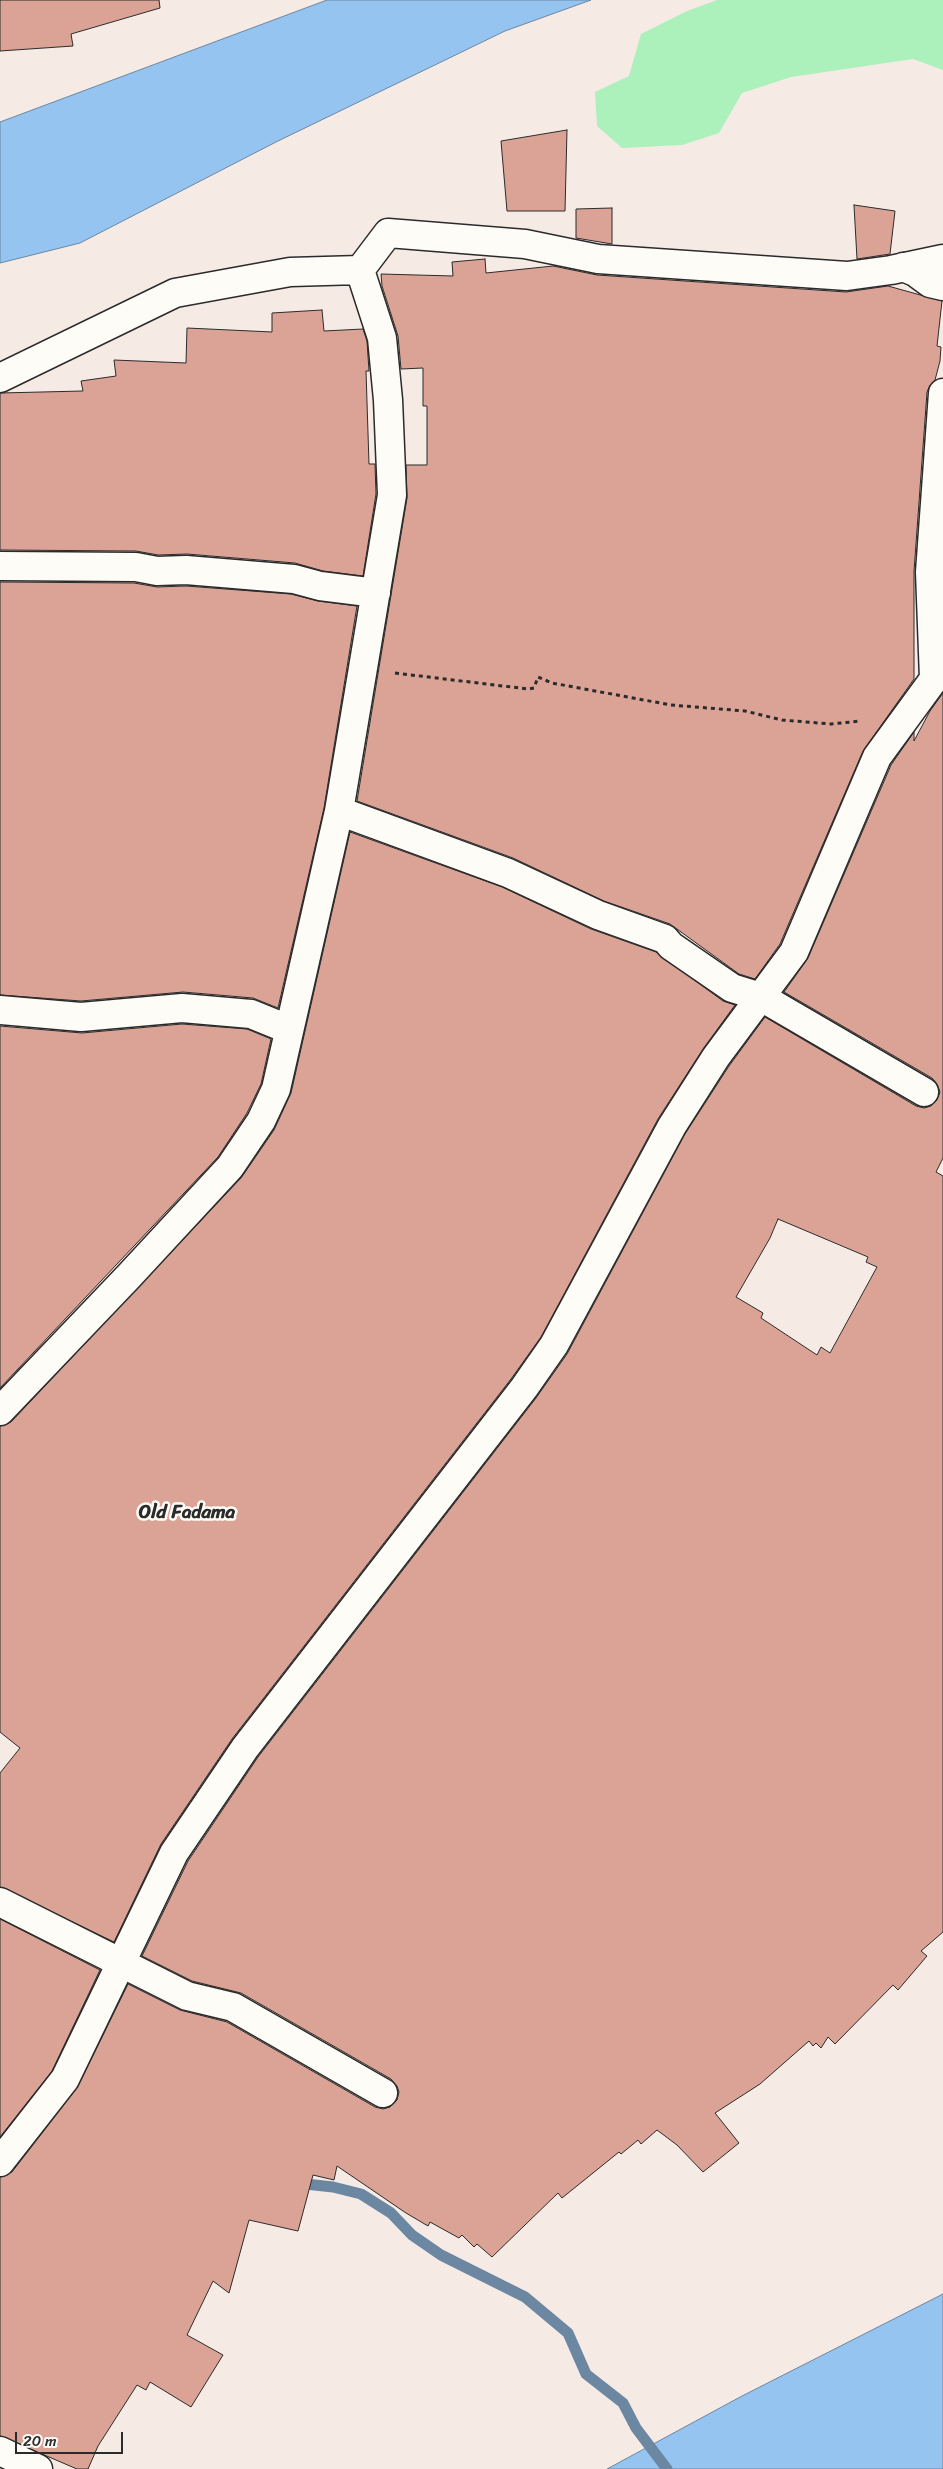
<!DOCTYPE html>
<html>
<head>
<meta charset="utf-8">
<style>
	body { margin:0 }
	#map { position:relative; width:943px; height:2469px; overflow:hidden; background:#f6eae4; font-family:Sriracha,sans-serif }
	canvas { display:block }
	.scale { position:absolute; left:15px; top:2432px; width:108px; height:22px; box-sizing:border-box; border:2px solid #2b2b2b; border-top:0; padding-left:6px; font-size:15px; line-height:18px; white-space:nowrap; color:#2b2b2b; -webkit-text-stroke:4px #fdfcf7; paint-order:stroke }
</style>
</head>
<body>
<div id="map">
<canvas width="943" height="2469"></canvas>
<div class="scale">20 m</div>
</div>
<script>
const c = document.querySelector('canvas').getContext('2d');
c.lineJoin = 'round';
function fill(path, color) { c.fillStyle = color; c.fill(path, 'evenodd'); }
const toPath = rows => new Path2D(rows.map(r => 'M' + r).join(''));
function strokePath(path, color, width, dash) { c.strokeStyle = color; c.lineWidth = width; c.lineCap = dash ? 'butt' : 'round'; c.setLineDash(dash || []); c.stroke(path); }
function write(font, color, halo, rows, align = 'center') {
  c.font = font + ' Sriracha,sans-serif'; c.lineWidth = 5; c.setLineDash([]); c.textBaseline = 'middle'; c.strokeStyle = halo; c.fillStyle = color; for (const [text, x, y, turn = 0] of rows) {
    c.save(); c.translate(x, y); c.rotate((+turn || 0) * Math.PI / 180); c.textAlign = isNaN(turn) ? turn : align; if (halo) c.strokeText(text, 0, 0); c.fillText(text, 0, 0); c.restore();
  }
}
fill(toPath([
	[717,0,943,0,943,70,913,59,791,77,742,93,719,133,682,145,622,148,597,126,595,92,629,76,641,34,687,11]
]), '#acf0bb');
const water = toPath([
	[327,0,591,0,505,31,276,142,80,243,0,263,0,122,327,0],
	[943,2294,943,2469,607,2469,742,2396,943,2294]
]);
fill(water, '#95c4f0');
strokePath(water, '#6b87a1', 1);
strokePath(toPath([
	[296,2183,333,2187,361,2194,391,2213,412,2235,441,2255,525,2297,568,2333,586,2374,623,2403,636,2428,667,2469]
]), '#6b87a1', 11);
const building = toPath([
	[0,0,159,0,160,8,71,34,73,46,0,51,0,0],
	[567,130,565,211,507,211,501,141,567,130],
	[854,205,895,211,890,254,857,259,854,205],
	[612,208,612,244,576,238,576,209,612,208],
	[485,259,486,273,553,266,597,275,846,292,888,286,942,301,937,346,941,347,940,361,935,380,930,385,927,392,914,571,914,679,863,751,780,944,755,979,739,974,670,924,604,901,513,858,357,801,407,498,406,465,427,465,427,406,423,406,423,368,401,369,398,336,382,286,381,274,453,276,452,262,485,259],
	[322,310,324,331,363,329,367,341,369,371,366,371,369,464,375,464,376,494,363,576,323,571,295,563,187,554,158,555,136,551,0,550,0,393,83,391,81,381,116,376,114,360,186,363,187,328,272,332,272,313,322,310],
	[0,582,134,583,157,587,186,586,291,594,318,601,357,606,324,808,278,1008,253,998,183,992,81,1001,0,995,0,582],
	[943,693,943,1158,936,1172,943,1176,943,1932,921,1951,927,1956,898,1990,893,1985,835,2044,828,2037,821,2048,816,2043,813,2046,809,2041,760,2084,715,2113,739,2143,703,2172,677,2145,657,2130,641,2144,638,2140,621,2154,619,2152,562,2198,558,2193,492,2257,477,2244,474,2247,462,2235,459,2238,430,2222,428,2226,406,2213,337,2166,334,2180,313,2175,298,2231,249,2220,229,2293,213,2281,187,2335,223,2355,191,2407,150,2382,146,2390,137,2385,98,2446,88,2469,77,2469,0,2436,0,2177,12,2172,77,2088,128,1984,180,2010,227,2022,375,2107,383,2109,390,2107,397,2100,399,2092,397,2086,391,2079,241,1993,192,1981,142,1956,188,1861,258,1757,536,1398,567,1354,685,1134,729,1066,765,1017,916,1106,924,1108,931,1106,937,1100,940,1092,937,1084,932,1078,784,992,808,958,891,765,914,732,914,741,930,711,943,693],
	[778,1219,868,1257,866,1262,877,1267,830,1353,821,1347,817,1355,761,1318,763,1313,736,1297,770,1238,778,1219],
	[350,832,502,887,591,929,656,952,723,1001,735,1005,703,1049,658,1119,541,1337,511,1379,232,1739,161,1844,114,1942,0,1887,0,1773,20,1748,0,1732,0,1426,11,1422,241,1178,274,1130,291,1093,350,832],
	[182,1024,247,1029,271,1039,261,1084,247,1113,218,1157,0,1388,0,1026,82,1033,182,1024],
	[0,1919,100,1970,52,2071,0,2137,0,1919]
]);
fill(building, '#dba396');
strokePath(building, '#2b2b2b', 1);
const street = toPath([
	[903,267,915,272,930,283,943,286],
	[0,378,175,293,290,272,360,270,388,233,525,244,598,259,847,276,891,270,943,259],
	[0,566,136,567,157,571,186,570,294,579,320,586,376,593],
	[339,811,508,873,598,915,665,939,671,946,732,988,761,997,924,1092],
	[0,1010,81,1017,182,1008,251,1014,288,1029],
	[0,1411,129,1276,230,1167,261,1121,276,1089,339,811,392,495,388,400,382,338,360,270],
	[0,1902,187,1996,233,2007,383,2093],
	[0,2162,65,2079,174,1853,245,1748,524,1388,554,1345,672,1126,716,1057,794,952,877,757,934,679,930,572,943,393],
	[0,2451,38,2469]
]);
strokePath(street, '#2b2b2b', 31);
strokePath(toPath([
	[395,673,528,689,534,688,538,677,552,683,671,705,745,711,782,720,831,724,861,721]
]), '#2b2b2b', 3, [4, 4]);
strokePath(street, '#fdfcf7', 28);
write('bold 19px', '#2b2b2b', '#fdfcf7', [
	["Old Fadama",187,1513]
]);
</script>
</body>
</html>
